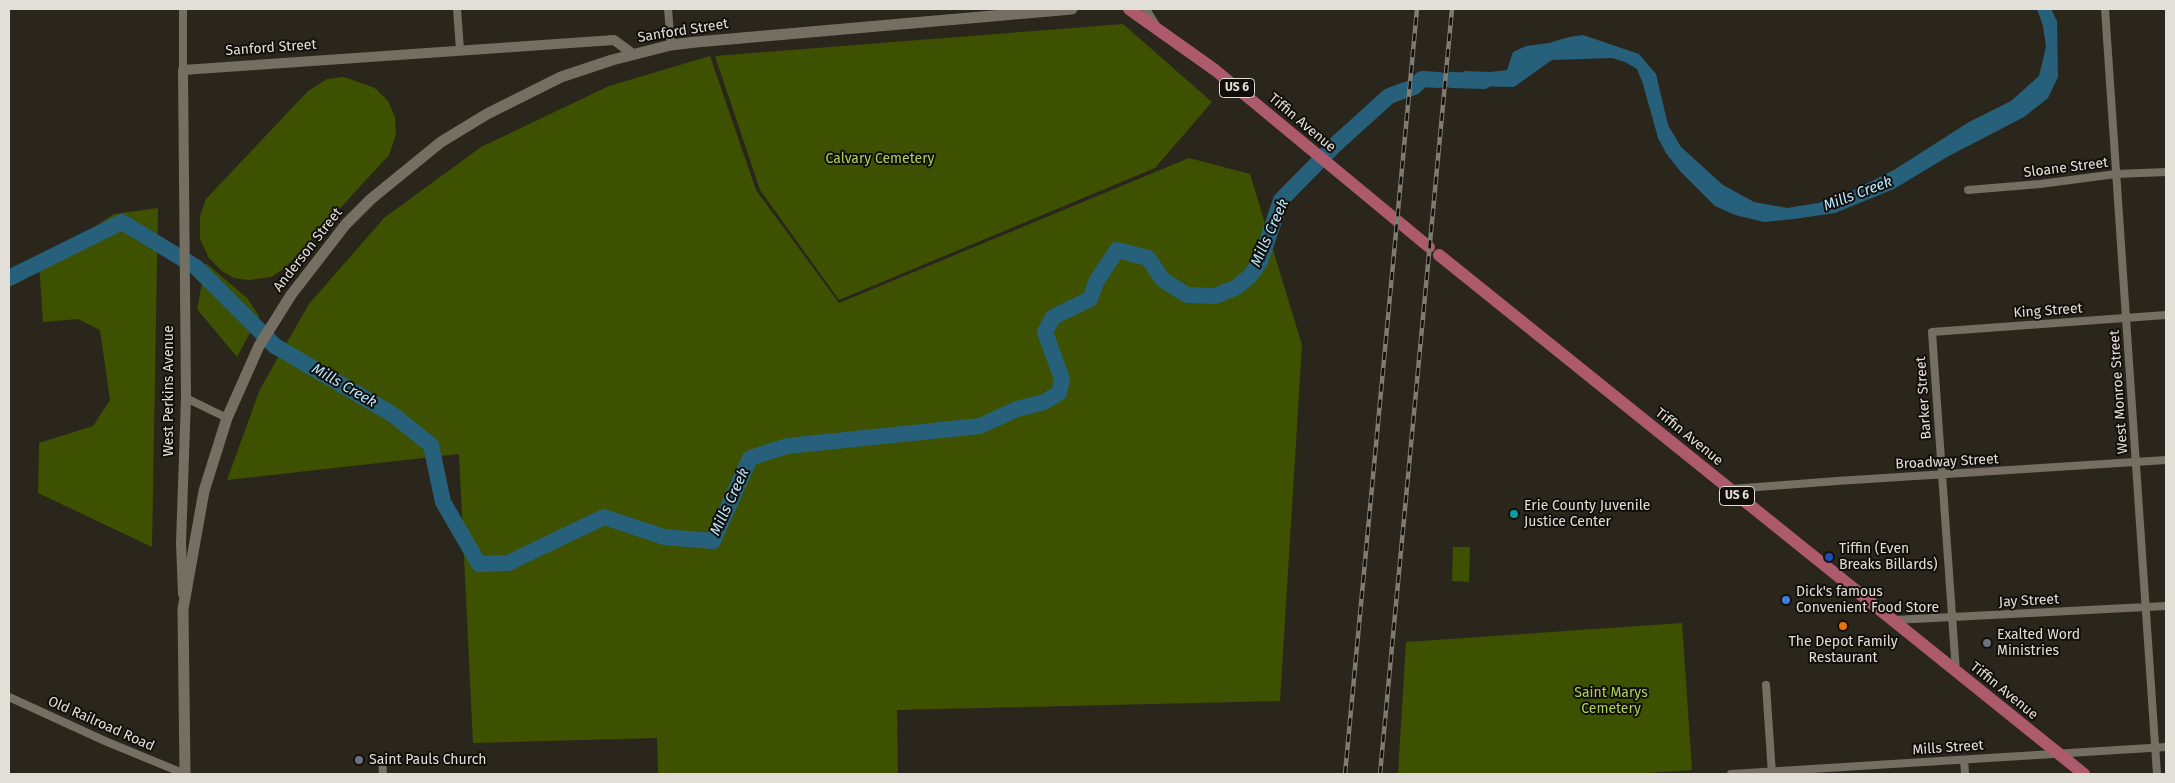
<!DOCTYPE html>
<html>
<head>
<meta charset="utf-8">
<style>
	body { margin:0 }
	#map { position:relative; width:2175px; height:783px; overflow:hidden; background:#2b261c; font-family:"Fira Sans",sans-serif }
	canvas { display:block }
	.frame { position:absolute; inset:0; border:10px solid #e2ded8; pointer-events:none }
</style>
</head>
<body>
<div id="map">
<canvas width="2175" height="783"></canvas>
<div class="frame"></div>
</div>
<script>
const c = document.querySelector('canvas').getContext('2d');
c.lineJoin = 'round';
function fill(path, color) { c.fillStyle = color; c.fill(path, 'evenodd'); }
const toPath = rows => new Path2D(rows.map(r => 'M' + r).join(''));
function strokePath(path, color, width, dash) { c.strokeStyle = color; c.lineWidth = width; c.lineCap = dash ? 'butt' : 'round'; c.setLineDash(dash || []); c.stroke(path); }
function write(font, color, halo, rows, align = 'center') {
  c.font = font + ' "Fira Sans",sans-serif'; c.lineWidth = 4; c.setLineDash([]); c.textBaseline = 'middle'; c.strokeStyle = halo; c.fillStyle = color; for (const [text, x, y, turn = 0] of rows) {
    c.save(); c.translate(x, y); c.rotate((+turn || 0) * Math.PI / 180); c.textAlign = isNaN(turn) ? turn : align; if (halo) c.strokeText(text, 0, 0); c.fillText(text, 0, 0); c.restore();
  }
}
fill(toPath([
	[1123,24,1212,102,1155,168,839,300,760,190,715,56],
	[710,56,756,190,839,303,1189,158,1250,174,1302,345,1280,701,897,710,898,774,658,774,657,738,473,743,459,454,227,480,260,389,309,304,384,218,481,147,609,86],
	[344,77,375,88,388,101,395,117,396,135,389,155,285,268,271,277,249,280,234,278,222,271,209,258,200,239,200,216,206,199,308,91,327,79],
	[158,208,152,547,38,493,39,443,93,426,110,400,100,330,78,319,43,322,39,263,114,214],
	[206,263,247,298,259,316,237,357,197,309],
	[1453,547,1470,547,1469,582,1452,581],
	[1682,623,1692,770,1632,774,1398,774,1406,642]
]), '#3d5100');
fill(toPath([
	[2037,9,2051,9,2057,21,2058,77,2048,98,2024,117,1947,157,1894,189,1835,213,1794,219,1764,222,1735,215,1715,206,1680,171,1666,153,1658,138,1643,84,1637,69,1625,62,1612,58,1552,60,1514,87,1462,86,1464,71,1490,72,1507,70,1513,52,1526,46,1549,43,1569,37,1583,35,1639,54,1656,74,1668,125,1681,147,1723,185,1754,202,1787,208,1818,203,1850,192,1894,170,1969,122,2011,101,2039,76,2046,47,2043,26]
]), '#27607a');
strokePath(toPath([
	[1451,80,1484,81],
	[9,278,122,222,196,267,275,346,392,414,431,445,443,502,479,564,508,563,604,517,664,537,713,541,750,458,787,446,980,426,1017,409,1044,402,1059,393,1062,379,1045,332,1053,317,1090,299,1096,282,1117,250,1148,258,1163,280,1187,295,1215,296,1235,288,1249,277,1260,262,1281,200,1336,144,1389,96,1414,87,1422,79,1439,80]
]), '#27607a', 16);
strokePath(toPath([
	[183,9,183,70],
	[457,9,460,50],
	[668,9,671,45],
	[1146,9,1156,25],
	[2105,9,2157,774],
	[1968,190,2040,184,2116,174,2166,172],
	[186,398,227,418],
	[1731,489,1837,481,2166,460],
	[1894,620,2166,606],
	[1956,672,1932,332,2166,315],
	[1766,685,1772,774],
	[9,697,105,741,185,774],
	[382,758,383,774],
	[1964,760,1965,774],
	[1731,774,2166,747]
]), '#756e62', 8);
strokePath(toPath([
	[183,594,181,543,186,398,183,70,614,40,633,54]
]), '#756e62', 10);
strokePath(toPath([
	[185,774,183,609,204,491,227,418,259,346,291,295,346,224,371,199,441,142,487,114,561,77,612,60,671,45,696,42,1072,9]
]), '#756e62', 11);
strokePath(toPath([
	[1129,9,1215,70,1429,247],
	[1439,255,2084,774]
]), '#ad5a6c', 12);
const rail = toPath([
	[1345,774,1417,9],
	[1380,774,1452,9]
]);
strokePath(rail, '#7f7a72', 4.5);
strokePath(rail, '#120f0b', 2.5, [8]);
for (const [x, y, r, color] of [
	[1514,514,5,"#0f9aa8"],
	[1829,557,5,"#1a4fb4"],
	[1786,600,5,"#3f7fe0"],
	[1843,626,5,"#e8710a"],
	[1987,643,5,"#6b7280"],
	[359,760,5,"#6b7280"]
]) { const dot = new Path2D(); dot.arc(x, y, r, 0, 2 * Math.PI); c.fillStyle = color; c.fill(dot); strokePath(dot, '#120f0b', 2); }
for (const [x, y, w] of [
	[1237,88,35],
	[1737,496,35]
]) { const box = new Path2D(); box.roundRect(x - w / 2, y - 9.5, w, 19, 4); c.fillStyle = '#120f0b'; c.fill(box); strokePath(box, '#e2ded8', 1); }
write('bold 12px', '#e2ded8', null, [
	["US 6",1237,88],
	["US 6",1737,496]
]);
write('14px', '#e2ded8', '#120f0b', [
	["Sanford Street",683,31,-9],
	["Sanford Street",271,48,-4],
	["Tiffin Avenue",1302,123,40],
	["Sloane Street",2066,168,-7],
	["Anderson Street",308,250,-52],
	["King Street",2048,311,-4],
	["West Perkins Avenue",169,391,-90],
	["West Monroe Street",2119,392,-94],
	["Barker Street",1924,398,-94],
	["Tiffin Avenue",1689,437,39],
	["Broadway Street",1947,462,-3],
	["Jay Street",2029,601,-3],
	["Tiffin Avenue",2004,691,39],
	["Old Railroad Road",101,724,24],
	["Mills Street",1948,748,-4]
]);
write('14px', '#acd05a', '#120f0b', [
	["Calvary Cemetery",880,159],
	["Saint Marys",1611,693],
	["Cemetery",1611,709]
]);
write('14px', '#e2ded8', '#120f0b', [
	["Erie County Juvenile",1524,506],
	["Justice Center",1524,522],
	["Tiffin (Even",1839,549],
	["Breaks Billards)",1839,565],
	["Dick's famous",1796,592],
	["Convenient Food Store",1796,608],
	["Exalted Word",1997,635],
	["Ministries",1997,651],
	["The Depot Family",1843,642,"center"],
	["Restaurant",1843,658,"center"],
	["Saint Pauls Church",369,760]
], 'left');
write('italic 15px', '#b6e5ff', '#120f0b', [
	["Mills Creek",1858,194,-21],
	["Mills Creek",1270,233,-66],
	["Mills Creek",344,386,30],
	["Mills Creek",730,502,-65]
]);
</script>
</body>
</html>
